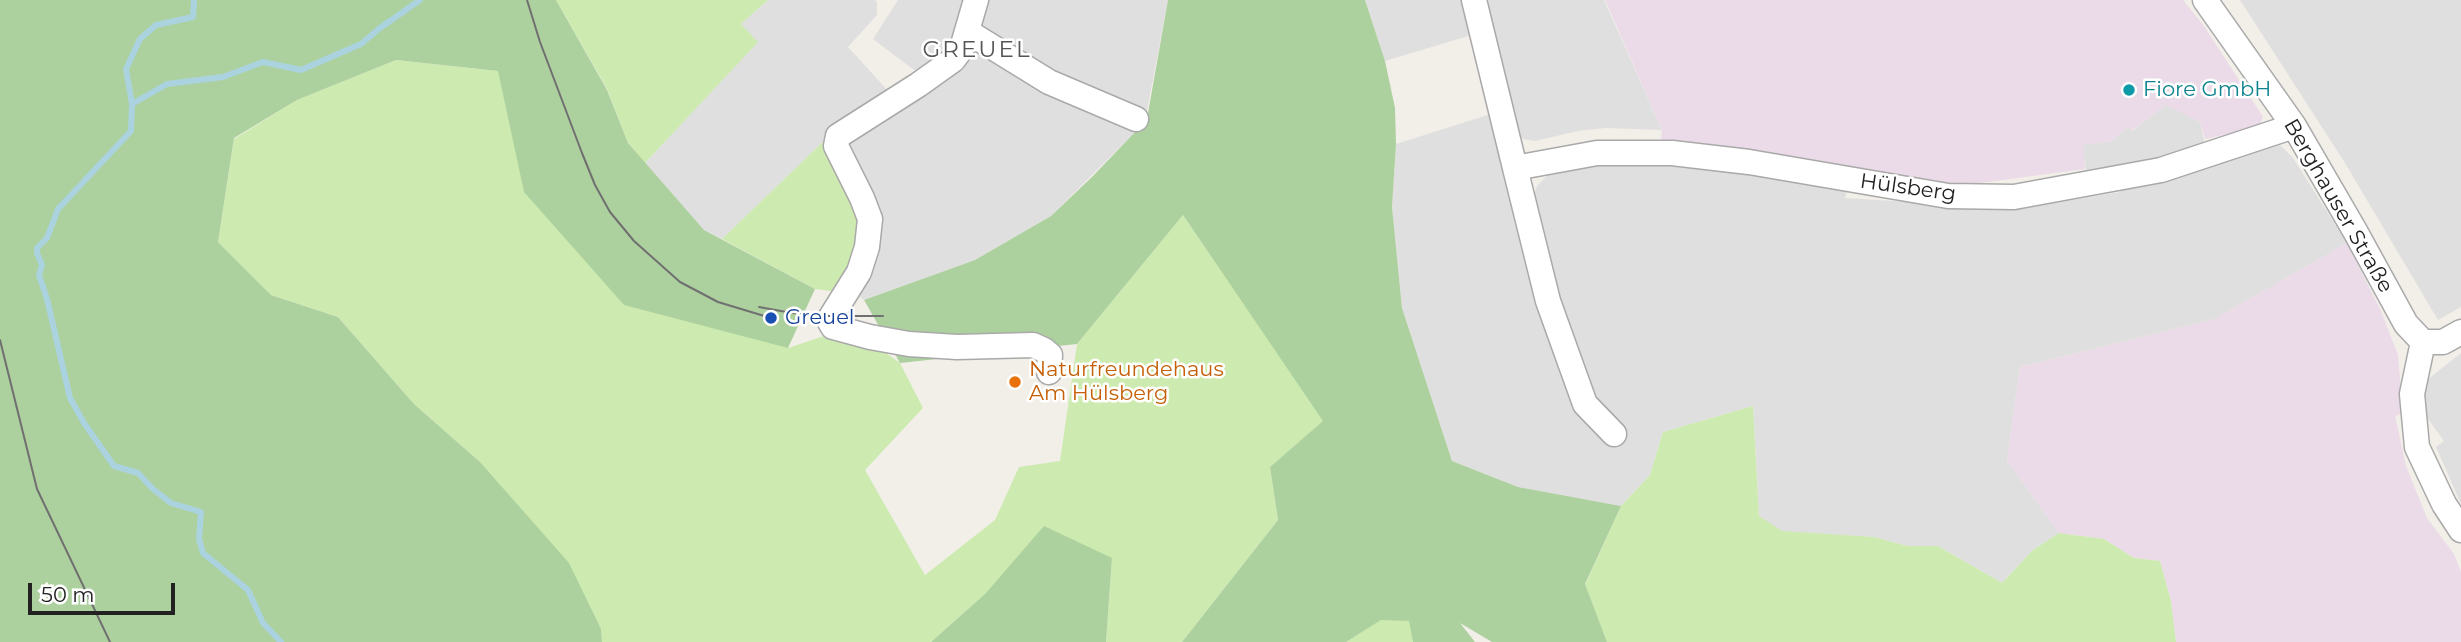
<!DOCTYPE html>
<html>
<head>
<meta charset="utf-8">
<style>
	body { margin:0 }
	#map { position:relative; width:2461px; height:642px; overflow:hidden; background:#f2efe9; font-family:Montserrat,sans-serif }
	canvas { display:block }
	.scale { position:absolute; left:28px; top:583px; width:147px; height:32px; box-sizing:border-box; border:4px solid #222; border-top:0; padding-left:9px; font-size:21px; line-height:24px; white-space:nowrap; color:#222; -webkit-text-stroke:5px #fff; paint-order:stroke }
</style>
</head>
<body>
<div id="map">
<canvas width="2461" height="642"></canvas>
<div class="scale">50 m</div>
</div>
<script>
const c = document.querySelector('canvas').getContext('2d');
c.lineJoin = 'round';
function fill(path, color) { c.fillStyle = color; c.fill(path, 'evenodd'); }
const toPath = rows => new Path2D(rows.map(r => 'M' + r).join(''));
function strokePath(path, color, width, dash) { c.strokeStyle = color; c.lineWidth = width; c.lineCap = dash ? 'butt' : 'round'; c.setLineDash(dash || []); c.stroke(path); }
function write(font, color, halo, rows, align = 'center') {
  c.font = font + ' Montserrat,sans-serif'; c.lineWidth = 5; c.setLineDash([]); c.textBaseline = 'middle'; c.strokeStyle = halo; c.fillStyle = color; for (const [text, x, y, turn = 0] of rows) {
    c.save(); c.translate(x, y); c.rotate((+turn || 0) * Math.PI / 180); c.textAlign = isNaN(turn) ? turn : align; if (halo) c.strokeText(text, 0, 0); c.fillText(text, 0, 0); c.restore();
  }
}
fill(toPath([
	[768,0,875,0,877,2,877,15,848,47,891,94,829,136,722,239,704,230,645,163,757,42,741,24],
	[898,0,972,0,956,44,918,73,873,39],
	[986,0,1168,0,1146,116,1063,82,979,26],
	[1365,0,1604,0,1662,130,1605,128,1578,131,1535,141,1523,139,1517,134,1492,29,1385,61],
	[2240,0,2461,0,2461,307,2438,320,2345,163],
	[980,45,1056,93,1135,132,1051,216,975,260,864,300,855,293,846,151,854,130],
	[2166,104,2200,122,2205,145,2131,166,2086,170,2082,145,2111,141,2128,127,2132,131],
	[1494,113,1533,198,1537,186,1547,176,1557,170,1587,166,1633,163,1763,174,1847,191,1845,198,2021,209,2120,192,2120,190,2280,145,2293,158,2347,243,2215,319,2020,367,2007,460,2059,533,2033,550,2002,583,1938,546,1907,546,1874,537,1782,532,1759,516,1753,406,1663,432,1650,475,1621,506,1518,487,1452,461,1402,308,1392,207,1396,144],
	[2461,353,2461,504,2436,447,2444,441,2423,412,2422,384]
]), '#e0dfdf');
fill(toPath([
	[1605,0,2183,0,2204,26,2263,117,2259,127,2205,139,2200,122,2166,105,2131,131,2128,127,2111,141,2083,145,2085,169,1965,185,1889,178,1660,147,1662,130],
	[2347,243,2381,311,2398,355,2403,413,2395,416,2406,466,2427,518,2454,554,2461,572,2461,642,2176,642,2171,601,2160,561,2134,558,2104,539,2059,533,2007,460,2020,367,2215,319]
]), '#ebdbe8');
fill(toPath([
	[556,0,768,0,741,24,758,42,645,163,628,143,607,89],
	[396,60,498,71,788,348,824,336,883,351,900,363,923,408,865,470,925,575,995,520,1019,467,1060,461,1077,344,1183,215,1324,421,1270,467,1278,520,1182,642,1106,642,1112,558,986,593,931,642,602,642,601,629,480,462,414,404,338,317,271,295,218,242,234,139,297,100],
	[829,136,857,195,861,246,839,292,815,289,722,239],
	[1753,406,1759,516,1782,531,1874,537,1907,546,1938,546,2002,583,2033,550,2059,533,2104,539,2134,558,2160,561,2171,601,2176,642,1607,642,1585,585,1621,506,1650,475,1663,432],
	[1380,620,1410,620,1413,642,1346,642]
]), '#cdebb0');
fill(toPath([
	[0,0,556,0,607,90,628,143,704,230,815,289,788,348,624,305,524,192,498,71,396,60,297,100,234,138,218,242,271,295,338,317,414,404,480,462,569,563,601,629,602,642,0,642],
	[1168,0,1365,0,1385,61,1395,108,1396,144,1392,207,1402,308,1452,461,1518,487,1621,506,1585,584,1607,642,1492,642,1460,623,1475,642,1413,642,1409,621,1381,620,1346,642,1182,642,1278,520,1270,467,1323,421,1183,215,1077,344,900,363,864,300,975,260,1051,216,1093,176,1135,132,1148,113],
	[1044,526,1112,558,1106,642,931,642,986,593]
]), '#add19e');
strokePath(toPath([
	[194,0,193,17,156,25,140,39,126,69,132,104,131,131,58,209,47,238,37,248,37,253,42,265,39,275,47,299,70,398,84,423,114,466,138,473,153,489,171,503,201,512,199,539,203,553,248,590,263,623,281,642],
	[132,104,167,84,223,77,263,62,301,70,361,44,380,28,420,0]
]), '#aad3df', 6);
const minor = toPath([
	[976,0,962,48,953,60,918,85,838,136,836,146,862,198,870,219,867,247,859,272,829,320,833,327,870,337,909,344,957,347,1033,345,1044,350,1050,355,1049,372],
	[1474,0,1515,168,1597,153,1672,153,1749,162,1948,196,2014,197,2161,170,2294,126],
	[2205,0,2294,126,2355,231,2406,324,2423,342],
	[968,32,1049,82,1136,119],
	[1515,168,1548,301,1585,404,1614,434],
	[2423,342,2412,394,2417,447,2444,504,2461,530],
	[2423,342,2443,342,2461,332]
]);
strokePath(minor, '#a9a9a9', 27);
strokePath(minor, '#fff', 24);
strokePath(toPath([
	[527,0,540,42,582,153,595,185,610,212,634,241,680,282,718,302,771,318],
	[759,307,792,313,830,316,883,316],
	[0,340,37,489,110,642]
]), '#707070', 2);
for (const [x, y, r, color] of [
	[2129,90,7,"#0f9aa8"],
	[771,318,7,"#1a4fb4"],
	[1015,382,7,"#e8710a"]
]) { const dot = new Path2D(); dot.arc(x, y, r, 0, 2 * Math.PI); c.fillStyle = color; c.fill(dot); strokePath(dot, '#fff', 2.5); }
write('21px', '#0d838f', '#fff', [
	["Fiore GmbH",2143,90]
], 'left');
write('21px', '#222', '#fff', [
	["Hülsberg",1908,188,8],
	["Berghauser Straße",2338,206,60]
]);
write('21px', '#164399', '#fff', [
	["Greuel",785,318]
], 'left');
write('21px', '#c56008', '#fff', [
	["Naturfreundehaus",1029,370],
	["Am Hülsberg",1029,394]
], 'left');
c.letterSpacing = '2px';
write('23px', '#555', '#fff', [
	["GREUEL",977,50]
]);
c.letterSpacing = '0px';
</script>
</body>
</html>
